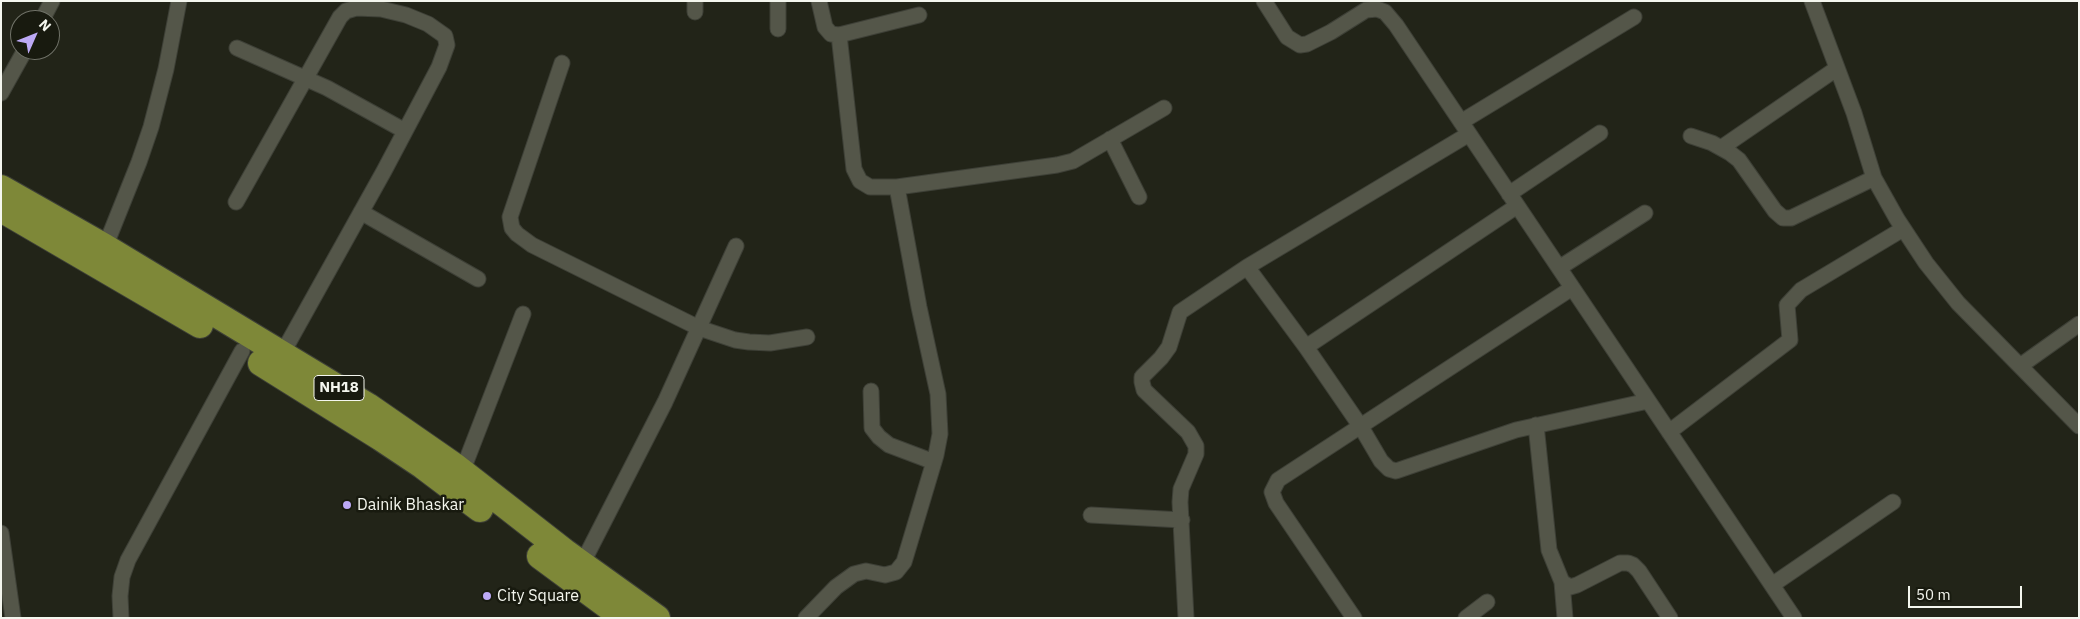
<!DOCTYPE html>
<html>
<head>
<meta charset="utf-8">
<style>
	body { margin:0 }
	#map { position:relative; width:2080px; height:619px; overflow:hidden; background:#222418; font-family:"IBM Plex Sans",sans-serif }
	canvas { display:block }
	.frame { position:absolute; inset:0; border:2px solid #f4f6ee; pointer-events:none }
	.north { position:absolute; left:10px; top:10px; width:50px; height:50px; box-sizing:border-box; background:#181a0f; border:1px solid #707268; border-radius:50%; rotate:46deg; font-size:14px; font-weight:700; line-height:20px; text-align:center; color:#f4f6ee }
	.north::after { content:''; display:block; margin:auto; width:18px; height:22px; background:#bca9f5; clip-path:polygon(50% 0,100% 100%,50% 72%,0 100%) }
	.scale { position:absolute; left:1908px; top:586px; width:114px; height:22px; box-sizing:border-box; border:2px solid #f4f6ee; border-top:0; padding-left:6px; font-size:15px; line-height:18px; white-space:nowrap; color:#f4f6ee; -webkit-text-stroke:4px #181a0f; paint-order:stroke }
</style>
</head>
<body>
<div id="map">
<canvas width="2080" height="619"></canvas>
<div class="frame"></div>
<div class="north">N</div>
<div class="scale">50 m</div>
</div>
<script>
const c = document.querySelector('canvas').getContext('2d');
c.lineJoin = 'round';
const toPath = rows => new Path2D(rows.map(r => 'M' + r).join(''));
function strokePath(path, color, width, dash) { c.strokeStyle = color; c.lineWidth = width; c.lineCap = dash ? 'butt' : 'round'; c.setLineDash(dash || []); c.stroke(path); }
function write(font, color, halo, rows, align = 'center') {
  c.font = font + ' "IBM Plex Sans",sans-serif'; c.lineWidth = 5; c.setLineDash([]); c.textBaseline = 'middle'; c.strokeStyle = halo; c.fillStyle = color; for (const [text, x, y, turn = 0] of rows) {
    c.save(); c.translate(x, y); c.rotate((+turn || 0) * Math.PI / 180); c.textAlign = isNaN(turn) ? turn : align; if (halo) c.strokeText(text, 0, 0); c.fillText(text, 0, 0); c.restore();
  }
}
const minor = toPath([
	[819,1,825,27,831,34,839,35,919,15],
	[1264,1,1287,37,1300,45,1307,44,1331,32,1366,10,1377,9,1385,12,1396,25,1794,618],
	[1812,1,1854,113,1874,178,1897,219,1926,263,1958,303,2079,426],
	[695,12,695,1],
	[42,20,52,1],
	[778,29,778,1],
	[839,35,854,169,860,181,870,187,897,187,1057,165,1073,161,1164,108],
	[237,48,327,88,405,131],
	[562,63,510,217,512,228,517,234,532,245,699,328,735,340,749,342,770,343,807,337],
	[1,93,25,50],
	[1461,122,1634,17],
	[1691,136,1712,143,1730,153,1739,160,1775,211,1783,218,1791,218,1874,178],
	[1110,139,1139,197],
	[1721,148,1836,69],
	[1509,194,1600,133],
	[236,202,340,17,346,11,356,8,381,9,406,15,428,24,445,36,447,45,439,67,384,171,282,354],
	[361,212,478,279],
	[101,252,105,247,139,162,151,127,166,69,179,1],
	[1247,267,1306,347,1361,427,1381,461,1389,469,1396,471,1516,430,1648,401],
	[1559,268,1645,213],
	[1306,347,1517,206],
	[2020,366,2079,324],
	[871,391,872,428,879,437,889,445,934,462],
	[1536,425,1549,550,1562,582,1570,587,1577,585,1620,563,1628,563,1633,565,1639,571,1670,618],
	[1669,432,1790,340,1787,305,1801,290,1903,229],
	[462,472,523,314],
	[1091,515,1182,520],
	[1,533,13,618],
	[582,564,665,402,736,246],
	[1562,582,1565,618],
	[1772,585,1893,502],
	[121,618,120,596,122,577,128,560,242,351],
	[806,618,836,587,854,574,866,571,885,575,896,572,904,562,936,455,940,434,938,394,919,307,897,187],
	[1186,618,1180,502,1181,489,1196,454,1196,446,1188,432,1144,390,1142,382,1142,377,1161,358,1169,347,1180,312,1247,267,1469,134],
	[1354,618,1276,503,1272,492,1278,480,1572,288],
	[1466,618,1487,602]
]);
const trunk = toPath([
	[1,188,105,247,368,406,456,467,565,552,657,618],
	[1,209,200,325],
	[261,363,381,438,423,466,480,509],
	[540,556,624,618]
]);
strokePath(minor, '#3e4037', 17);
strokePath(trunk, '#3e4037', 28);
strokePath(minor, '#545649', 15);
strokePath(trunk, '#7e8838', 26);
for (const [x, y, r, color] of [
	[347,505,5,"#bca9f5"],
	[487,596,5,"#bca9f5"]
]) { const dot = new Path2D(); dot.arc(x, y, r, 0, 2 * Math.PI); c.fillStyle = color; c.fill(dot); strokePath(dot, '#181a0f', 2); }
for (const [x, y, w] of [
	[339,388,50]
]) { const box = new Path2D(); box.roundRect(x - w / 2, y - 12.5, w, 25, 4); c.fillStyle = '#181a0f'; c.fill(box); strokePath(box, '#f4f6ee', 1); }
write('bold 15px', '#f4f6ee', null, [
	["NH18",339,388]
]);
write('16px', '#f4f6ee', '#181a0f', [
	["Dainik Bhaskar",357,505],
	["City Square",497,596]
], 'left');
</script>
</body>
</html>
